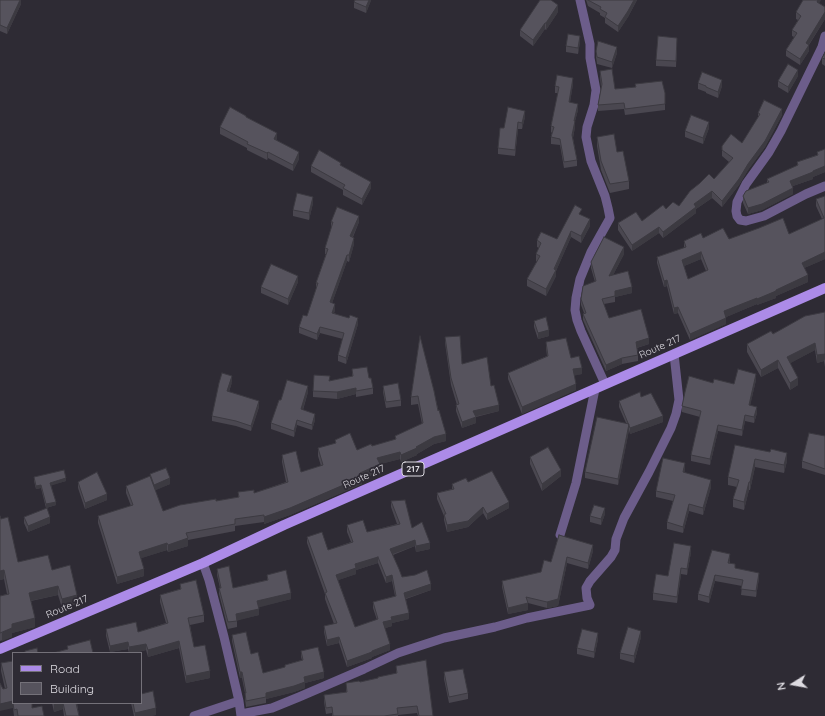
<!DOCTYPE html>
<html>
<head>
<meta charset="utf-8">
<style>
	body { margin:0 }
	#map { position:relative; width:825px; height:716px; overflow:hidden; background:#2e2b34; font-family:Quicksand,sans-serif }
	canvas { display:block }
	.legend { position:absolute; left:12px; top:652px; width:130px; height:52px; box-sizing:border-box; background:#2e2b34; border:1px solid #747179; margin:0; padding:5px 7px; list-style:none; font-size:12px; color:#dddbe1 }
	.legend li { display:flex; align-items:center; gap:8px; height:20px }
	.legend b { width:20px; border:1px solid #747179 }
	.north { position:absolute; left:773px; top:664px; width:40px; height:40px; -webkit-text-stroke:3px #2e2b34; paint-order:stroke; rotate:259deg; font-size:11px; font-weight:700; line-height:16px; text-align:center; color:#dddbe1 }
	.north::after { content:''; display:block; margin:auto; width:14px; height:18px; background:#dddbe1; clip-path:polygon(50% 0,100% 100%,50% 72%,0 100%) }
</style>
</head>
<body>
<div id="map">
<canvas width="825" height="716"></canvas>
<ul class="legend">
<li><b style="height:5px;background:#ac8be8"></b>Road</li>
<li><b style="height:11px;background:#56535d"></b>Building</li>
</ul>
<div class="north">N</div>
</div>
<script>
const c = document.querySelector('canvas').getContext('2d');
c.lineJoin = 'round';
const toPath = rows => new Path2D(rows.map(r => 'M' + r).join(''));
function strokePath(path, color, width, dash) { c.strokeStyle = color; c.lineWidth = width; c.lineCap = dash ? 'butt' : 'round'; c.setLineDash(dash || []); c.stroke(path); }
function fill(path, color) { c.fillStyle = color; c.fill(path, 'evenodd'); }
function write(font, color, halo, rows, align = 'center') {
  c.font = font + ' Quicksand,sans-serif'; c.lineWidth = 3.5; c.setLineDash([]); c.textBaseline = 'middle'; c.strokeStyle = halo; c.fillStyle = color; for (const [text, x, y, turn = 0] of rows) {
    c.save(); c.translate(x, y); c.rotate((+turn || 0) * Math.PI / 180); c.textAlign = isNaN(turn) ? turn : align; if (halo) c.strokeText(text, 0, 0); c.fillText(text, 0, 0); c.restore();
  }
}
strokePath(toPath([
	[580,0,590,44,590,58,596,90,594,105,587,127,586,137,591,161,605,196,608,208,610,218,591,252,580,279,576,298,575,310,577,320,581,331,605,384],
	[825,36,822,47,781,131,769,152,746,184,737,202,736,211,737,216,740,220,746,221,764,216,806,194,825,186],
	[560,535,576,483,595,389],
	[203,563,209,580,224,637,239,701,241,716],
	[241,714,272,708,299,697,364,669,398,653,444,638,495,627,527,618,590,605,587,598,586,588,590,581,611,557,615,550,616,539,624,518,649,472,671,428,676,414,679,400,674,354],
	[194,716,239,701]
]), '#6c5d8a', 9);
strokePath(toPath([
	[0,649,203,563,284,525,825,288]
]), '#ac8be8', 10);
fill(toPath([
	[0,0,21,0,21,4,7,34,0,31],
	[371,0,366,13,354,8,354,2],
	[586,0,637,0,628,17,618,32,605,23,605,18,600,15,600,13,588,6],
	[819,3,825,7,825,19,809,45,809,51,800,65,786,56,786,50,794,37,792,36,792,30,798,20,796,19,796,12],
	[558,12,546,30,545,29,533,46,520,36,520,30],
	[580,42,578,54,566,52,566,46],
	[677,44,676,67,656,66,656,60],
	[596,51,617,53,612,68,597,64,596,57],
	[825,53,825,66,822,64,822,58],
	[600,71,615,89,635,87,635,84,665,93,665,110,625,115,624,109,598,111,598,105,601,87,600,77],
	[798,76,788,93,778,87,778,81],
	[698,83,722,86,718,98,706,93,706,92,698,89],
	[573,84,570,102,578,110,575,121,575,127,573,138,577,160,577,166,564,168,560,145,551,144,551,137,552,133,551,132,551,126,558,93,555,93,555,86],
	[758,113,782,115,765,147,748,170,739,185,722,207,712,198,696,209,696,213,663,238,659,233,632,251,618,230,618,223,642,221,666,209,679,206,714,179,729,162,722,156,722,146,742,143,758,118],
	[246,117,277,139,276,140,299,159,293,171,268,158,267,160,247,150,247,148,220,134,220,127],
	[525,117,522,129,518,129,515,156,498,154,498,148,504,128],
	[709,128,703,144,685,137,685,131],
	[597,137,617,152,629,181,629,189,610,193,601,170,597,146],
	[825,149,825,172,813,177,813,179,793,186,793,194,762,210,748,214,743,203,743,196,767,183,767,179,797,166,797,162,817,155,817,152],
	[311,166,341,166,371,188,362,205,343,195,343,190,311,172],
	[825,196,825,259,804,268,808,282,776,296,776,298,757,305,757,304,726,317,726,324,690,340,678,313,674,314,667,286,664,287,657,263,657,257,684,248,684,241,703,238,729,239,789,234,822,219,816,206,816,199],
	[701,259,706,271,688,279,684,266],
	[313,203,309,220,293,216,293,210],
	[582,215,590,226,581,243,571,237,556,271,556,276,546,296,527,286,527,279,537,261,536,261,536,254,539,248,537,247,537,240,557,239],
	[331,222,359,222,353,237,354,244,349,262,347,261,332,303,335,310,334,313,358,324,346,364,338,361,338,355,343,339,320,333,317,340,299,333,299,327,307,316,316,289,316,283,326,254,325,254,325,248,332,228,331,228],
	[624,254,613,275,632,293,615,297,615,302,604,304,609,318,649,344,637,348,638,355,638,361,622,364,606,371,587,329,583,320,583,314,584,313,581,305,581,299,595,282,591,268,591,262],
	[298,282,288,305,261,293,261,287],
	[825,312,825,367,824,361,817,363,815,350,790,363,798,385,790,390,778,368,761,377,747,352,747,344],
	[534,321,549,336,538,339,534,327],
	[420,336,446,441,434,444,417,454,417,455,401,462,400,459,380,464,380,472,362,479,362,484,290,515,264,524,264,522,235,526,235,531,188,540,188,546,168,552,167,550,141,558,144,576,117,584,98,523,98,516,131,506,126,493,126,486,150,478,150,474,170,484,155,490,163,511,238,497,238,492,254,493,286,482,282,462,282,455,301,472,321,466,318,456,318,448,335,444,335,440,357,450,395,440,395,436,422,424,418,404,411,405,411,397],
	[445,337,462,364,491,386,499,411,476,417,476,423,462,428,456,411,456,405,457,405,451,385,445,343],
	[546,342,571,358,582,374,574,375,576,390,522,414,508,379,508,373,547,356,546,348],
	[352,369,369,378,373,388,373,394,356,397,356,394,337,399,313,397,313,391,330,381,352,376],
	[756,380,750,405,757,413,754,423,745,421,742,436,718,431,710,465,691,461,691,455,700,417,682,412,682,406,713,383,734,384],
	[232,382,229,392,259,407,251,431,236,426,212,421,212,416],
	[383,386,401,400,401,406,386,408,383,392],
	[308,392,303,410,315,420,312,430,297,425,294,437,271,429,271,423,281,400],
	[641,397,663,422,630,434,629,430,618,485,585,478,585,472,626,423,619,407,619,401],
	[825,436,825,475,802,468,802,461],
	[735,445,787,461,784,473,755,467,750,490,749,490,744,510,733,507,733,499,737,487,728,485,728,477],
	[530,457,561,476,542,491,530,464],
	[685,469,684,473,711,487,703,515,689,511,683,533,667,529,667,522,673,501,656,497,656,491],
	[34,477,66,481,51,485,56,505,46,508,41,488,36,489,34,481],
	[78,482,107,500,85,509,78,488],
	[468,482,509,508,487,520,483,513,468,527,447,532,444,520,444,516,437,499,437,493,452,489,452,484],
	[391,501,430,549,416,552,415,546,393,555,402,577,431,590,406,599,409,619,392,623,392,626,385,628,390,650,372,657,372,658,347,667,339,643,327,646,324,632,324,626,334,624,325,599,325,594,307,543,307,537,328,550,351,542,347,532,347,525,367,532,397,524,391,507],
	[378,563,386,583,392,581,395,596,373,602,373,608,377,620,355,627,338,580,356,574,356,570],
	[605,514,601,525,590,522,590,516],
	[0,516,18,562,52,570,77,604,62,608,58,595,31,601,35,627,12,633,12,637,0,641,0,596,7,594,4,579,0,580],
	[24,517,50,523,28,532,24,523],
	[559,535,593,551,588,569,567,563,558,606,547,608,528,603,528,610,508,614,502,587,502,581,541,572,551,562],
	[691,552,687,575,681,574,677,603,653,600,653,593,668,576],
	[730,560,730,563,735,568,759,578,756,597,741,595,742,586,715,581,709,603,698,600,698,594],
	[217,569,233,588,267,580,267,575,291,599,258,607,259,615,237,620,237,627,228,629,219,594,219,588,220,588,217,575],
	[180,584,204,615,204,622,190,625,194,647,210,678,186,683,179,648,148,657,146,650,134,653,129,653,128,649,110,652,106,636,106,629,138,632,166,623,160,602,160,595,180,589],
	[232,635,251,654,263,673,285,668,285,665,302,660,301,657,301,651,324,678,305,683,305,688,294,692,266,699,266,703,246,707,245,699,245,693,242,678,240,678,232,641],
	[641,637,634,663,620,659,620,653],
	[598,639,594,658,577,654,577,648],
	[13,661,13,703,32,703,32,708,44,716,14,716,13,708,3,689,5,689,1,671,1,663],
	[396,666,433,716,418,716,417,713,398,715,398,716,332,716,332,713,326,714,324,702,324,695,346,692,346,683,360,682,396,674],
	[444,672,468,693,468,699,449,703,444,679],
	[52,703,77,703,79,716,64,716,63,709,54,712],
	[131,703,141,703,156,715,150,716,134,716]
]), '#4a4750');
fill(toPath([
	[20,0,21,0,21,4,7,34,7,28],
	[369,0,371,0,371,1,366,13,366,7],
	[634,0,637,0,628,17,618,32,618,26],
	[818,0,821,0,817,8,817,2],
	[558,5,558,12,546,30,546,23],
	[825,12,825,19,806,49,806,43],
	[545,23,545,29,533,46,533,40],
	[580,36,580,42,578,54,578,48],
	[809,45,809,51,800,65,800,59],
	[617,47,617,53,612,68,612,62],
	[798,70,798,76,788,93,788,87],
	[573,78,573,84,569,108,569,102],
	[722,80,722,86,718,98,718,92],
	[578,104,578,110,575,121,575,127,572,141,572,135,574,121],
	[782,109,782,115,765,147,748,170,739,185,722,207,722,201],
	[525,111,525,117,522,129,522,123],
	[518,122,518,129,515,156,515,150],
	[709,122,709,128,703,144,703,138],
	[277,133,277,139,274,145,274,139],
	[268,152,268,158,267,160,267,153],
	[299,152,299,159,293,171,293,165],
	[825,166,825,172,813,177,813,179,790,187,790,181],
	[371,182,371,188,362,205,362,199],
	[793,188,793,194,762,210,748,214,748,208],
	[712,191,712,198,696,209,696,213,663,238,663,232,694,204],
	[313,197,313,203,309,220,309,213],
	[359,216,359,222,350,242,350,236],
	[590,219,590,226,581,243,581,236],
	[659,227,659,233,632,251,632,245],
	[571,231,571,237,556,271,556,276,546,296,546,289],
	[354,238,354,244,349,262,349,255],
	[624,247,624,254,609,283,609,276],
	[701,252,701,259,682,267,682,260],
	[825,252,825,259,802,269,802,263],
	[347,255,347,261,330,309,330,302],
	[808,275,808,282,776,296,776,298,757,305,757,299],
	[298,276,298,282,288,305,288,299],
	[667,280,667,286,664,287,664,281],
	[632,287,632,293,615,297,615,291],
	[757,298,757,304,724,318,724,311],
	[335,304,335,310,332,319,332,313],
	[678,307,678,313,674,314,674,308],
	[358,318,358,324,346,364,346,358],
	[726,318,726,324,690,340,690,334],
	[320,327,320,333,317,340,317,334],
	[549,330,549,336,538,339,538,333],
	[649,338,649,344,636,348,636,342],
	[815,343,815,350,787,365,787,357],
	[825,354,825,361,824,359,824,361,817,363,817,355],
	[622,358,622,364,606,371,606,365],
	[778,360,778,368,761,377,761,370],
	[582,368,582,374,573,376,573,369],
	[756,374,756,380,749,411,749,405],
	[232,376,232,382,227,397,227,391],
	[798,378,798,385,790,390,790,383],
	[576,384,576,390,522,414,522,407],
	[308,386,308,392,301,415,301,409],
	[356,388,356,394,337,399,337,392],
	[259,401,259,407,251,431,251,426],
	[499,405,499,411,473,417,473,411],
	[757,407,757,413,754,423,754,417],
	[315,414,315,420,312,430,312,425],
	[745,415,745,421,742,436,742,430],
	[663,416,663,422,630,434,630,428],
	[476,417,476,423,462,428,462,422],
	[297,420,297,425,294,437,294,431],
	[629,424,629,430,618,485,618,479],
	[718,425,718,431,710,465,710,459],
	[446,434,446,441,434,444,417,454,417,455,401,462,401,455,434,437],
	[400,452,400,459,377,465,377,458],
	[787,453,787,461,784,473,784,465],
	[755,459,755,467,750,490,750,482],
	[685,463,685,469,683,479,683,472],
	[380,464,380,472,362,479,362,484,290,515,264,524,264,517],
	[561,470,561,476,542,491,542,484],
	[66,478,66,481,50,486,50,483],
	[170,478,170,484,154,491,154,485],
	[711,480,711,487,703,515,703,508],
	[749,482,749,490,744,510,744,502],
	[41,485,41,488,36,489,36,486],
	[107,494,107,500,85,509,85,503],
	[56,502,56,505,46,508,46,504],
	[509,502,509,508,487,520,487,514],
	[689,504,689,511,683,533,683,527],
	[483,507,483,513,468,527,447,532,447,525],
	[605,508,605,514,601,525,601,519],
	[50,517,50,523,28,532,28,526],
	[188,538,188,546,168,552,168,545],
	[415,540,415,546,390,555,390,549],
	[167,543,167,550,139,559,139,552],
	[430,543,430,549,416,552,416,546],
	[593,545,593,551,588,569,588,563],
	[691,546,691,552,687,575,687,569],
	[730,554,730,560,728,569,728,563],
	[378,557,378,563,356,570,356,574,336,581,336,575,355,564],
	[567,557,567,563,558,606,547,608,547,602],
	[681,568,681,574,677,603,677,597],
	[144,569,144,576,117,584,117,577],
	[4,570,4,579,0,580,0,571],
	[759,573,759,578,756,597,756,591],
	[392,575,392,581,386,583,386,577],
	[715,575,715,581,709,603,709,597],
	[431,584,431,590,404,599,404,593],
	[58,586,58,595,29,601,29,593],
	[291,593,291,599,257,608,257,601],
	[77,595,77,604,62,608,62,599],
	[528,603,528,610,508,614,508,608],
	[259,609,259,615,236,621,236,614],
	[409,613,409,619,392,623,392,626,383,629,383,622,391,617],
	[35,618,35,627,12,633,12,637,2,641,2,633,12,624],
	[641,631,641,637,634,663,634,656],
	[598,633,598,639,594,658,594,652],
	[339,637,339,643,327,646,327,640],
	[179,641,179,648,148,657,148,650],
	[128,642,128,649,110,652,110,646],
	[146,644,146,650,134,653,129,653,129,647],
	[390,644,390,650,372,657,372,658,347,667,347,661],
	[210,671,210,678,186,683,186,676],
	[240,672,242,672,242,678,240,678],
	[324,672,324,678,305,683,305,688,294,692,266,699,266,693,304,677],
	[13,701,13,708,0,711,0,704],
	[59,703,63,703,63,709,54,712,54,704],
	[156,708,156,715,150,716,135,716,135,713]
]), '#3c3a41');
const building = toPath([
	[0,0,20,0,7,28,0,25,0,0],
	[355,0,369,0,366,7,354,2,355,0],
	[540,0,551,0,558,5,546,23,545,23,533,40,520,30,540,0],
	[588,0,634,0,628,11,618,26,605,17,607,13,600,9,601,7,588,0],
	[803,0,818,0,817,2,825,7,825,12,806,43,809,45,800,59,786,50,797,33,792,30,801,16,796,12,803,0],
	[568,34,580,36,578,48,566,46,568,34],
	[658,36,677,38,676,61,656,60,658,36],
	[598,41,617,47,612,62,597,57,596,51,598,41],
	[825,53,825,59,822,58,825,53],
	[788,64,798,70,788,87,778,81,788,64],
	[612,69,615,89,636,87,635,84,662,81,665,93,665,104,625,109,624,103,598,105,602,84,600,71,612,69],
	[702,72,722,80,718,92,706,87,706,86,698,83,702,72],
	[557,75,573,78,569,102,578,104,574,121,575,121,572,135,577,160,564,162,560,139,551,137,554,127,551,126,559,87,555,86,557,75],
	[764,100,782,109,765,141,748,164,739,179,722,201,712,191,694,204,696,207,663,232,659,227,632,245,618,223,636,212,642,221,663,205,666,209,673,202,679,206,690,191,700,183,709,174,714,179,733,158,722,150,722,146,731,134,742,143,760,114,758,113,764,100],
	[230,107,246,116,246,117,277,133,274,139,299,152,293,165,268,152,267,153,247,144,248,142,220,127,230,107],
	[508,107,525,111,522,123,518,122,515,150,498,148,500,128,504,128,508,107],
	[691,115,709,122,703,138,685,131,691,115],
	[614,134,617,152,623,151,629,181,610,184,601,161,597,137,614,134],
	[825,149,825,166,813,171,813,172,790,181,793,188,762,204,748,208,743,196,746,191,769,182,767,179,798,165,797,162,818,155,817,152,825,149],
	[319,150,341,163,340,165,371,182,362,199,343,188,345,185,311,166,319,150],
	[297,193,313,197,309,213,293,210,297,193],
	[825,196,825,252,802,263,808,275,776,290,776,291,757,299,757,298,724,311,726,318,690,334,678,307,674,308,667,280,664,281,657,257,686,247,684,241,701,233,703,238,723,228,729,239,759,228,783,218,789,234,824,218,816,199,825,196],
	[701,252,708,270,688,279,682,260,701,252],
	[575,205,582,209,579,214,590,219,581,236,571,231,554,269,556,270,546,289,527,279,540,256,536,254,541,243,537,240,541,232,557,239,575,205],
	[337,207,359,216,350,236,354,238,349,255,347,255,330,302,335,304,332,313,349,318,350,315,358,318,346,358,338,355,344,333,320,327,317,334,299,327,303,315,307,316,318,283,316,283,328,249,325,248,333,222,331,222,337,207],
	[604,237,624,247,609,276,628,271,632,287,615,291,615,296,602,299,609,318,641,309,649,338,636,342,638,355,622,358,606,365,587,323,583,314,586,313,581,299,583,286,596,281,591,262,604,237],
	[271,264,298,276,288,299,261,287,271,264],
	[825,312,825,354,817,355,815,343,787,357,798,378,790,383,778,360,761,370,747,344,771,331,773,334,805,316,825,312],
	[546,317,549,330,538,333,534,321,546,317],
	[420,336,434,391,438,411,439,410,446,434,434,437,416,447,417,448,401,455,400,452,377,458,380,464,360,473,362,477,290,508,264,517,264,515,235,519,235,524,186,533,188,538,168,545,167,543,139,552,144,569,117,577,98,516,133,505,126,486,150,476,163,511,180,505,216,499,216,501,239,497,238,492,254,490,254,493,288,482,282,455,296,451,301,472,323,465,318,448,336,443,335,440,350,433,357,450,371,444,372,446,396,439,395,436,423,423,418,396,411,397,420,336],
	[460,336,462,364,487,357,491,386,494,385,499,405,473,411,476,417,462,422,456,405,459,404,451,378,445,337,460,336],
	[566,338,571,358,579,356,582,368,573,369,576,384,522,407,508,373,548,356,546,342,566,338],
	[367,367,369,378,371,378,373,388,356,391,356,388,337,392,313,391,314,375,330,376,329,381,353,376,352,369,367,367],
	[738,369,756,374,749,405,757,407,754,417,745,415,742,430,718,425,710,459,691,455,701,411,682,406,685,392,689,376,713,383,714,379,734,384,738,369],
	[222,373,232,376,227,391,259,401,251,426,236,421,212,416,219,383,222,373],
	[287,380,308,386,301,409,315,414,312,425,297,420,294,431,271,423,279,400,281,400,287,380],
	[398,383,401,400,386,402,383,386,398,383],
	[640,392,641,397,651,393,663,416,630,428,619,401,640,392],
	[597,417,629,424,618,479,585,472,597,417],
	[809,433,825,436,825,469,802,461,809,433],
	[735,445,770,452,771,449,787,453,784,465,755,459,750,482,749,482,744,502,733,499,739,480,728,477,735,445],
	[548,447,561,470,542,484,530,457,548,447],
	[663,458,685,463,683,472,711,480,703,508,689,504,683,527,667,522,675,495,656,491,663,458],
	[166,468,170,478,154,485,150,474,166,468],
	[64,470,66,478,50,483,56,502,46,504,41,485,36,486,34,477,64,470],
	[492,471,509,502,487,514,483,507,468,521,447,525,444,514,446,514,437,493,454,489,452,484,466,478,468,482,492,471],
	[97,472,107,494,85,503,78,482,97,472],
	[405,500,412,528,422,522,430,543,416,546,415,540,390,549,399,569,402,577,415,575,427,570,431,584,404,593,409,613,391,617,392,620,383,622,390,644,372,651,372,652,347,661,339,637,327,640,324,626,337,623,325,593,327,592,307,537,322,532,328,550,353,542,347,525,363,520,367,532,400,524,391,501,405,500],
	[378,557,386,577,392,575,396,596,373,602,378,619,355,627,336,575,356,568,355,564,378,557],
	[594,505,605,508,601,519,590,516,594,505],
	[47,508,50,517,28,526,24,517,47,508],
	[0,516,1,519,8,517,18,562,48,555,52,570,70,565,77,595,62,599,58,586,29,593,35,618,12,624,12,628,0,633,0,596,9,594,4,570,0,571,0,516],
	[559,535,593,545,588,563,567,557,558,599,547,602,526,597,528,603,508,608,502,581,541,572,544,560,551,562,559,535],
	[674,543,691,546,687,569,681,568,677,597,653,593,656,574,668,576,674,543],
	[712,550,730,554,728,563,735,564,735,568,759,573,756,591,741,589,743,580,715,575,709,597,698,594,712,550],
	[229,566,233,588,268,580,267,575,286,570,291,593,257,601,259,609,236,614,237,621,228,622,219,588,221,588,217,569,229,566],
	[196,580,204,615,188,618,194,647,205,645,210,671,186,676,179,641,148,650,146,644,129,647,128,642,110,646,106,629,136,622,138,632,168,623,160,595,181,589,180,584,196,580],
	[628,627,641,631,634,656,620,653,628,627],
	[582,629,598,633,594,652,577,648,582,629],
	[246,632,251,654,258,652,263,673,285,667,285,665,303,660,301,651,318,647,324,672,304,677,305,682,294,686,266,693,266,697,246,701,245,693,246,693,242,672,240,672,232,635,246,632],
	[90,640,93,653,53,653,68,649,67,646,90,640],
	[37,648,38,653,25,653,25,651,37,648],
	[426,660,433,716,419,716,417,706,397,708,398,714,384,716,333,716,332,707,326,708,324,695,347,692,346,683,359,681,360,682,378,678,378,677,397,673,396,666,426,660],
	[13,661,13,701,0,704,0,683,3,689,7,688,1,663,13,661],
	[463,669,468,693,449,697,444,672,463,669],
	[153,691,156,708,135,713,133,703,141,703,141,694,153,691],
	[13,703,32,703,32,708,42,706,44,716,18,716,17,709,14,710,13,703],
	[63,703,76,703,79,716,66,716,63,703]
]);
fill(building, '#56535d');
strokePath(building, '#3c3a41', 1);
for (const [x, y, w] of [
	[413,469,22]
]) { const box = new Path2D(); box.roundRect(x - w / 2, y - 7, w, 14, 3); c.fillStyle = '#2e2b34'; c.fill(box); strokePath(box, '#dddbe1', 1); }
write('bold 9px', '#dddbe1', null, [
	["217",413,469]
]);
write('10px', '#dddbe1', '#2e2b34', [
	["Route 217",660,347,-24],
	["Route 217",364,477,-24],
	["Route 217",67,607,-23]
]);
</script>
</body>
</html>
